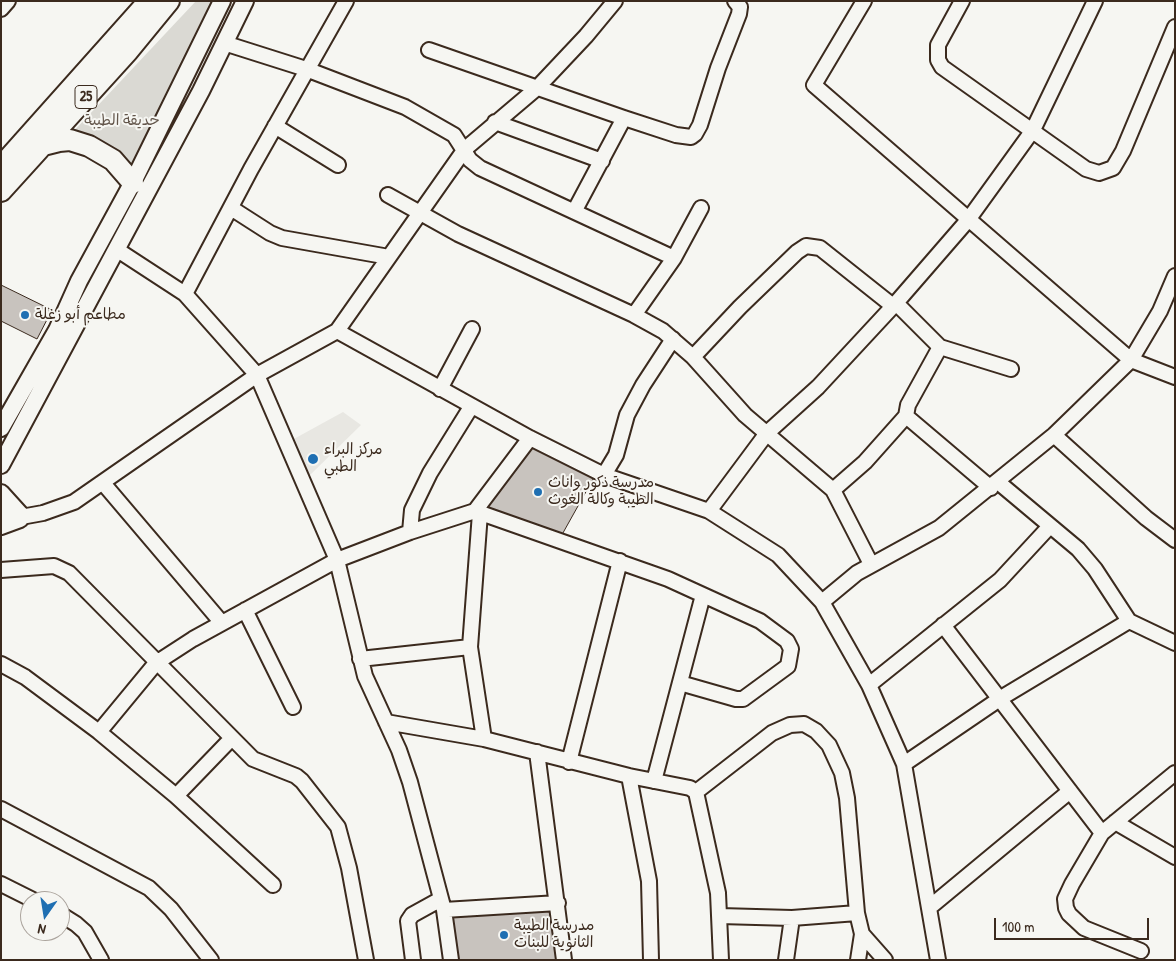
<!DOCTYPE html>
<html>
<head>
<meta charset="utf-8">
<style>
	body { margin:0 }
	#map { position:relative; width:1176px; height:961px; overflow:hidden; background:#f6f6f2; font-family:"Patrick Hand",sans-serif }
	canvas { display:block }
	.frame { position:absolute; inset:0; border:2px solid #3b2a1e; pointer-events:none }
	.north { position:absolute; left:20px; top:891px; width:50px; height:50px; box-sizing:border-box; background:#f6f6f2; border:1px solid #aba49d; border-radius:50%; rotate:193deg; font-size:14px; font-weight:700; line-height:20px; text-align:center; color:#3b2a1e }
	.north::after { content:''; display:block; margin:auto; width:18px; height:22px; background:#1f6fb2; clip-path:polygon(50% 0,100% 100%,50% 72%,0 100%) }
	.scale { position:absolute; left:994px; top:918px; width:155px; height:22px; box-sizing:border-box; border:2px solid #3b2a1e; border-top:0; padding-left:6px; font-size:15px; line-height:18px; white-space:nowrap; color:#3b2a1e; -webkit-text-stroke:4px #f6f6f2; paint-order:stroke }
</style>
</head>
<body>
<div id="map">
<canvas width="1176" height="961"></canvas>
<div class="frame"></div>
<div class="north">N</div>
<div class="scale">100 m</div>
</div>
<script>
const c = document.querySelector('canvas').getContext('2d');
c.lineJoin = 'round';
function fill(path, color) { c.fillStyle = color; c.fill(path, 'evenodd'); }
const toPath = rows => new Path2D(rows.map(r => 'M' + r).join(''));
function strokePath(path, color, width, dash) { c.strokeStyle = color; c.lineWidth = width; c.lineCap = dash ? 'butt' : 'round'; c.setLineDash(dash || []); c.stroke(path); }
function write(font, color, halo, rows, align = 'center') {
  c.font = font + ' "Patrick Hand","Playpen Sans Arabic",sans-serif'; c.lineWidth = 4; c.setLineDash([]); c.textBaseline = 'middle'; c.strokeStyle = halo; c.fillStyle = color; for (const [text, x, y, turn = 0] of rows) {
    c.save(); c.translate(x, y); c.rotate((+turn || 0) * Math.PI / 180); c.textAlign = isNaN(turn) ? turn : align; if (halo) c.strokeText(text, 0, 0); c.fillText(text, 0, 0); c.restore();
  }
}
fill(toPath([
	[343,412,361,425,307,478,292,440]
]), '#e8e7e2');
fill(toPath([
	[196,1,212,1,131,167,72,133]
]), '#dad9d3');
const building = toPath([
	[1,285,52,310,37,339,1,321,1,285],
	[530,438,597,472,559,540,475,511,530,438],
	[558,903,564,960,451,960,444,910,558,903]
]);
fill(building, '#c8c3be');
strokePath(building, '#3b2a1e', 1);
const minor = toPath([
	[864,1,814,85,1131,360,1175,377],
	[962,1,938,45,938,60,942,67,1086,169,1099,173,1113,168,1123,151,1175,27],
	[1,9,8,1],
	[224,43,306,69,405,107,454,135,470,160,480,168,674,258],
	[429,50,624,118,676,135,691,137,695,134,700,125,718,68,739,14,740,7,735,1],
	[495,122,602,161],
	[275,126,338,165],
	[388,195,458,234,634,315,663,331,693,357,745,415,833,490,871,564],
	[231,208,270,233,282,238,389,257],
	[575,210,624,118],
	[116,249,185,294,257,375,337,560,365,676,399,750,410,782,444,910,451,960],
	[185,294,251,169,346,1],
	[896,303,940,347,1011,369],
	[634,315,674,258,701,208],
	[337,331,530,438,604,475,709,511,778,555,822,602,869,685,904,764,938,960],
	[693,357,740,307,797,252,806,246,820,248,893,306],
	[440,389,472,329],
	[906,416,991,488],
	[1054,435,1146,518,1175,540],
	[604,475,616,455,627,415,643,385,673,339],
	[998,482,1078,549,1095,569,1129,621,1175,643],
	[103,483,222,623],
	[833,490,865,462,906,416,908,405,940,347],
	[1,510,23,515],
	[475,511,668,579,760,621,787,641,791,649,788,666,743,699,736,699,680,683],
	[709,511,767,433,818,387,896,303,968,220,1033,130,1095,1],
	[480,513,470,647,484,739],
	[10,519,43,513,74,502,257,375,337,331,465,149,537,88,586,36,615,1],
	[410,532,412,510,430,473,471,407],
	[1,570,54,566,69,573,253,759,296,776,302,781,338,827,349,868,366,960],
	[822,602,857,573,939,528,1054,435,1131,360,1160,311,1175,276],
	[245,610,293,707],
	[943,625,1102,833],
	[360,659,470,647],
	[1,664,25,677,99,732,176,796,273,885],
	[869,685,1000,580,1050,526],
	[386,722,484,739,629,776,690,788,696,792,718,893,721,960],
	[99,732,156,663,193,639,337,560,410,532,475,511,530,438],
	[537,752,564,960],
	[569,762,620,561],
	[904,764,1001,698,1129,621],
	[629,776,649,881,651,960],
	[654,781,703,595],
	[696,792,772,733,790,725,804,724,816,731,829,745,842,773,847,798,857,913,862,934,858,960],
	[176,796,231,739],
	[1,809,149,888,171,909,211,960],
	[1115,822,1175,857],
	[1,884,35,901],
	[930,907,1070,791],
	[444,910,558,903],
	[60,914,76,924,85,932,101,960],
	[720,916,792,918,857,913],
	[862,934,885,960],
	[1141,951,1084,928,1069,914,1066,908,1065,899,1072,884,1102,833,1175,773],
	[413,960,408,921,412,915,441,899],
	[786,960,792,918]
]);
const major = toPath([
	[1,428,57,330,79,281,134,180,222,1],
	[1,465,201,91,245,1],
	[1,493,20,514],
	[1,526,20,519]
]);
const highway = toPath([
	[43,145,59,141,70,140,89,146,113,160,133,183],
	[1,167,149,1],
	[1,191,128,51,169,1]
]);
strokePath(minor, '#3b2a1e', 18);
strokePath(major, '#3b2a1e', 20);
strokePath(highway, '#3b2a1e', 24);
strokePath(minor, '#f6f6f2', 14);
strokePath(major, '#f6f6f2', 16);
strokePath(highway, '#f6f6f2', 20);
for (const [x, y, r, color] of [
	[25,315,5,"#1f6fb2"],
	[313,459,6,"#1f6fb2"],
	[538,492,5,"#1f6fb2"],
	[504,935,5,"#1f6fb2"]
]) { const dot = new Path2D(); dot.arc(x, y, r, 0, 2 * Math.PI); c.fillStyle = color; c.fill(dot); strokePath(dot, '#f6f6f2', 2); }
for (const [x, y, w] of [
	[86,97,22]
]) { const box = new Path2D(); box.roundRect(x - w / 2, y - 11.5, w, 23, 4); c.fillStyle = '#f6f6f2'; c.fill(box); strokePath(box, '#3b2a1e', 1); }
write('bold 14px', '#3b2a1e', null, [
	["25",86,97]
]);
write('15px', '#63564b', '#f6f6f2', [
	["حديقة الطيبة",122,121]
]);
write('15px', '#3b2a1e', '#f6f6f2', [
	["مطاعم أبو زغلة",35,315],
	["مركز البراء",324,450],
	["الطبي",324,467],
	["مدرسة ذكور واناث",548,483],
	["الطيبة وكالة الغوث",548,500],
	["مدرسة الطيبة",514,926],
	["الثانوية للبنات",514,943]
], 'left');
</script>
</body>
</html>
